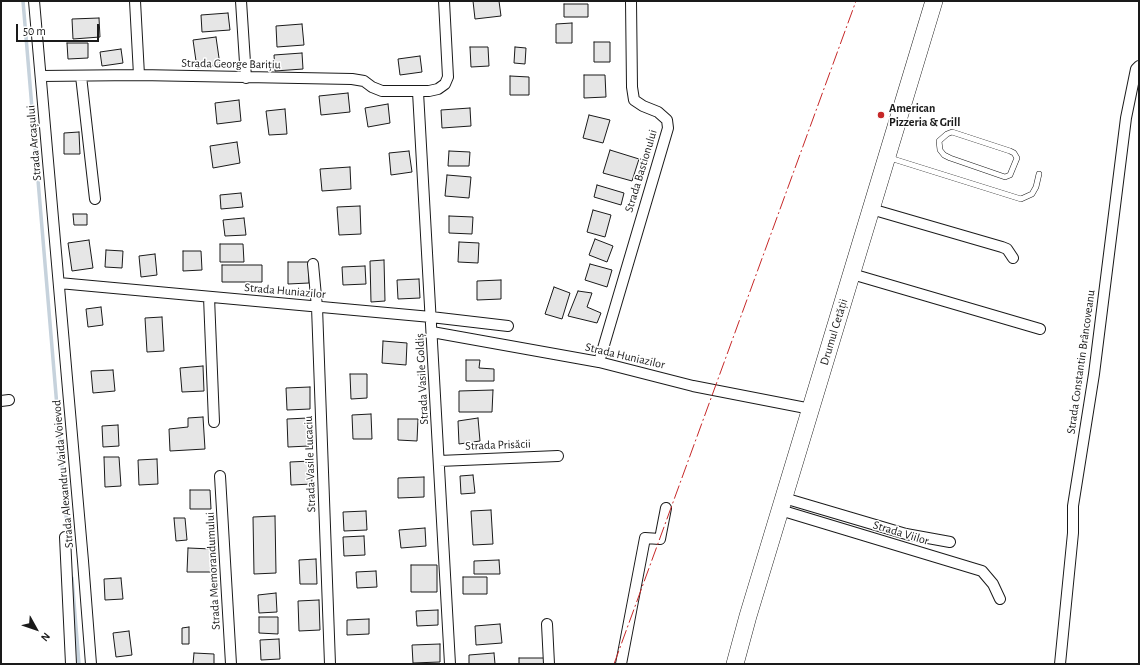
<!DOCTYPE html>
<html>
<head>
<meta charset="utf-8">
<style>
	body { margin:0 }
	#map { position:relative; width:1140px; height:665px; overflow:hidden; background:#fff; font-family:"Alegreya Sans",sans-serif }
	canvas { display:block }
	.frame { position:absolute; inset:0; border:2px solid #1a1a1a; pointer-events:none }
	.north { position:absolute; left:16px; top:609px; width:40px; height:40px; -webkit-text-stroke:3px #fff; paint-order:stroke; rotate:130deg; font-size:11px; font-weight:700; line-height:16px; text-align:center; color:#1a1a1a }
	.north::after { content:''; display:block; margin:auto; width:14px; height:18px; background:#1a1a1a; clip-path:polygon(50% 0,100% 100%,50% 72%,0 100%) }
	.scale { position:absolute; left:16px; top:24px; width:83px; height:18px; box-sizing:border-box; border:2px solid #1a1a1a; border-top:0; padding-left:5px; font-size:12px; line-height:14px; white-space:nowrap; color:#1a1a1a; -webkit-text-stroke:3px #fff; paint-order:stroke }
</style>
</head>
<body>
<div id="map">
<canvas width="1140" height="665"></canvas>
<div class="frame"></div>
<div class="north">N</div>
<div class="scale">50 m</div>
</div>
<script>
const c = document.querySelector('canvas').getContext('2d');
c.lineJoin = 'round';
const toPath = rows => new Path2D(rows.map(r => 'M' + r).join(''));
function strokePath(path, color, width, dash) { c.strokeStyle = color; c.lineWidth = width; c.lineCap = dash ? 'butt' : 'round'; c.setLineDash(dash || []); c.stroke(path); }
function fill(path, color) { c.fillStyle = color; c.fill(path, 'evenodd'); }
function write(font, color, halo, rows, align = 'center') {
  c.font = font + ' "Alegreya Sans",sans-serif'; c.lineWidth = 3; c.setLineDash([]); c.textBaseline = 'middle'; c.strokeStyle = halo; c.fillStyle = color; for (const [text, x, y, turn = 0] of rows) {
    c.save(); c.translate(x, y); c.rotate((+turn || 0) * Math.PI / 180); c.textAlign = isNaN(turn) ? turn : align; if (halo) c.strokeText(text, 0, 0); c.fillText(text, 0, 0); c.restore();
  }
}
strokePath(toPath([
	[23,1,68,538],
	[72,578,79,664]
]), '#c6d2dc', 3.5);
const building = toPath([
	[473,1,499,1,501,16,475,19,473,1],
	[564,4,588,4,588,17,564,17,564,4],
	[228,13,230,30,202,32,201,15,228,13],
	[99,18,100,37,73,39,72,19,99,18],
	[572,23,572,43,556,43,556,24,572,23],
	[302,24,304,45,277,47,276,26,302,24],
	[216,37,220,65,197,68,193,40,216,37],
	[594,42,610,42,610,62,594,62,594,42],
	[67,43,88,43,88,58,68,59,67,43],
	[470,47,488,47,489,66,471,67,470,47],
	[515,47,526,48,525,64,514,63,515,47],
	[121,49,123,63,102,66,100,52,121,49],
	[302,53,303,69,275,71,274,55,302,53],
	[420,56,422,72,400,75,398,59,420,56],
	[584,75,605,75,606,97,584,98,584,75],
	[510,76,529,77,529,95,510,95,510,76],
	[348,93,350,112,321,115,319,96,348,93],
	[239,100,241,121,217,124,215,103,239,100],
	[388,104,390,123,368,127,365,108,388,104],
	[470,108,471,126,442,128,441,110,470,108],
	[285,109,287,134,269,135,266,111,285,109],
	[589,115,610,120,603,143,583,138,589,115],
	[79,132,80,154,64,154,64,133,79,132],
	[237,142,240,163,213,168,210,146,237,142],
	[610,150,639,159,632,181,603,173,610,150],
	[409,151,412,172,391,175,389,153,409,151],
	[449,151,470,152,469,166,448,166,449,151],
	[350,167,351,189,322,191,320,169,350,167],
	[447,175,471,177,469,198,445,196,447,175],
	[597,185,624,193,621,205,594,197,597,185],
	[241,193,243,207,221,209,220,195,241,193],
	[360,206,361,234,339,235,337,207,360,206],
	[593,210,611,215,605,237,587,232,593,210],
	[73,214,87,214,87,225,74,225,73,214],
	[449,216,473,217,472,234,449,233,449,216],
	[244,218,246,235,225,236,223,220,244,218],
	[595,239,613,246,607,262,589,255,595,239],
	[89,240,93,268,72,271,68,243,89,240],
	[459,242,479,243,478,263,458,262,459,242],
	[220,244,243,244,244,262,220,262,220,244],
	[106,250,123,251,122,268,105,267,106,250],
	[183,251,201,251,202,270,183,271,183,251],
	[155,254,157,275,141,277,139,256,155,254],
	[384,260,385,301,371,302,370,261,384,260],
	[288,262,309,262,309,283,288,284,288,262],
	[590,264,612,270,607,287,585,280,590,264],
	[222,265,262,265,262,282,222,282,222,265],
	[365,266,366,284,343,285,342,267,365,266],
	[419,279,420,298,398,299,397,280,419,279],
	[501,280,501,299,477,300,477,281,501,280],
	[554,287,570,293,562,319,545,314,554,287],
	[578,291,592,293,587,307,601,313,597,323,568,316,578,291],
	[101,307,103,325,88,327,86,309,101,307],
	[162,317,164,351,147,352,145,318,162,317],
	[383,341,407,343,406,365,382,363,383,341],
	[466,360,480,360,479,368,494,369,494,381,466,381,466,360],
	[203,366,204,391,182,392,180,368,203,366],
	[113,370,115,391,93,393,91,371,113,370],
	[350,374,367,374,367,398,351,399,350,374],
	[310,387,310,409,287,410,286,388,310,387],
	[493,390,492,412,459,412,459,391,493,390],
	[371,414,372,439,353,439,352,415,371,414],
	[203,417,205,449,170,451,169,429,188,427,188,418,203,417],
	[308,418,309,446,288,447,287,419,308,418],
	[478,418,480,441,459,444,458,421,478,418],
	[398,419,418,419,417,441,398,440,398,419],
	[118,425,119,446,103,447,102,426,118,425],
	[104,457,119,457,121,486,105,487,104,457],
	[157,459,158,484,139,485,138,460,157,459],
	[311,461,312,484,291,485,290,462,311,461],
	[473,475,475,493,461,494,460,476,473,475],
	[424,477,424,497,398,498,398,478,424,477],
	[190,490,210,490,211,509,190,509,190,490],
	[491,510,493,544,473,545,471,511,491,510],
	[366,511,367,530,344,531,343,512,366,511],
	[275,516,276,573,254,574,253,517,275,516],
	[174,518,185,518,187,540,176,541,174,518],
	[425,528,426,546,401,548,399,530,425,528],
	[364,536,365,555,344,556,343,537,364,536],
	[188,548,212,549,212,572,187,572,188,548],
	[316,559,317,584,300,584,299,560,316,559],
	[499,560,500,574,474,574,474,561,499,560],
	[411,565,437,565,437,592,411,592,411,565],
	[376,571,377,587,357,588,356,572,376,571],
	[463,577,487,577,487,594,463,594,463,577],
	[121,578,123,599,105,600,104,579,121,578],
	[276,593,277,612,259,613,258,595,276,593],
	[319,600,320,630,299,631,298,601,319,600],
	[438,610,438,625,417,626,416,611,438,610],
	[259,617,278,617,278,634,259,633,259,617],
	[369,619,369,634,347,635,347,620,369,619],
	[500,624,502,643,476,645,475,626,500,624],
	[189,627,189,644,182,644,182,628,189,627],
	[129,631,132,655,116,657,113,633,129,631],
	[279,639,280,659,261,660,260,640,279,639],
	[440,644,440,662,413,663,412,645,440,644],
	[194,653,214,654,214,664,193,664,194,653],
	[494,653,495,664,469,664,469,655,494,653],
	[519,658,544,658,544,664,519,664,519,658]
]);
fill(building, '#e6e6e6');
strokePath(building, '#1a1a1a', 1);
const service = toPath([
	[952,132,1010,151,1014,153,1017,158,1010,175,1005,177,950,158,944,155,940,150,939,141,947,134,952,132],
	[890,158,1021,199,1032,194,1036,187,1039,174]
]);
const minor = toPath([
	[34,1,83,561,91,664],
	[135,1,139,75],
	[241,1,246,78],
	[41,76,139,75,352,79,364,81,372,87,382,91,429,91,438,89,445,84,448,77,444,1],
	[81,76,95,199],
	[418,92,450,664],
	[871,209,1002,247,1007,249,1013,258],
	[313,264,317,307,330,664],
	[852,274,1040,329],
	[59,283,431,317,508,326],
	[209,297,214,422],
	[432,332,599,362,693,386,811,409],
	[599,362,668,128,667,120,658,112,643,106,634,100,632,87,631,1],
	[1,401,9,400],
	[439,461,558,456],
	[220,476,231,664],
	[784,498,906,534,950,542],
	[780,510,982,571,993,584,1000,599],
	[65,537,71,664],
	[547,624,549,664],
	[621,664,645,538,660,539,666,508],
	[1060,664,1073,533,1073,506,1094,374,1126,118,1136,69,1139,66]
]);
const trunk = toPath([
	[735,664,748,616,934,1]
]);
strokePath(service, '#1a1a1a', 6);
strokePath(minor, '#1a1a1a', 12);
strokePath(trunk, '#1a1a1a', 18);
strokePath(service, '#fff', 5);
strokePath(minor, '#fff', 10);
strokePath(trunk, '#fff', 17);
strokePath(toPath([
	[614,664,856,1]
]), '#c62828', 1, [14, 3, 2, 3]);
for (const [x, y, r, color] of [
	[881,115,4,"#c62828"]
]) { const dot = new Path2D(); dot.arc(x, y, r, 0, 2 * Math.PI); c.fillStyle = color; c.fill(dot); strokePath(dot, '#fff', 1.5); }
write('12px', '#1a1a1a', '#fff', [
	["Strada George Barițiu",231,64,1],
	["Strada Arcașului",34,143,-95],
	["Strada Bastionului",641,171,-73],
	["Strada Huniazilor",285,291,5],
	["Drumul Cetății",834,332,-73],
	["Strada Huniazilor",625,356,13],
	["Strada Constantin Brâncoveanu",1081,362,-82],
	["Strada Vasile Goldiș",422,379,-93],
	["Strada Prisăcii",498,445,-2],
	["Strada Vasile Lucaciu",310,464,-92],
	["Strada Alexandru Vaida Voievod",63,474,-95],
	["Strada Viilor",901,533,17],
	["Strada Memorandumului",213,571,-93]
]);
write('bold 12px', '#1a1a1a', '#fff', [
	["American",889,108],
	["Pizzeria & Grill",889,122]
], 'left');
</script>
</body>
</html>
